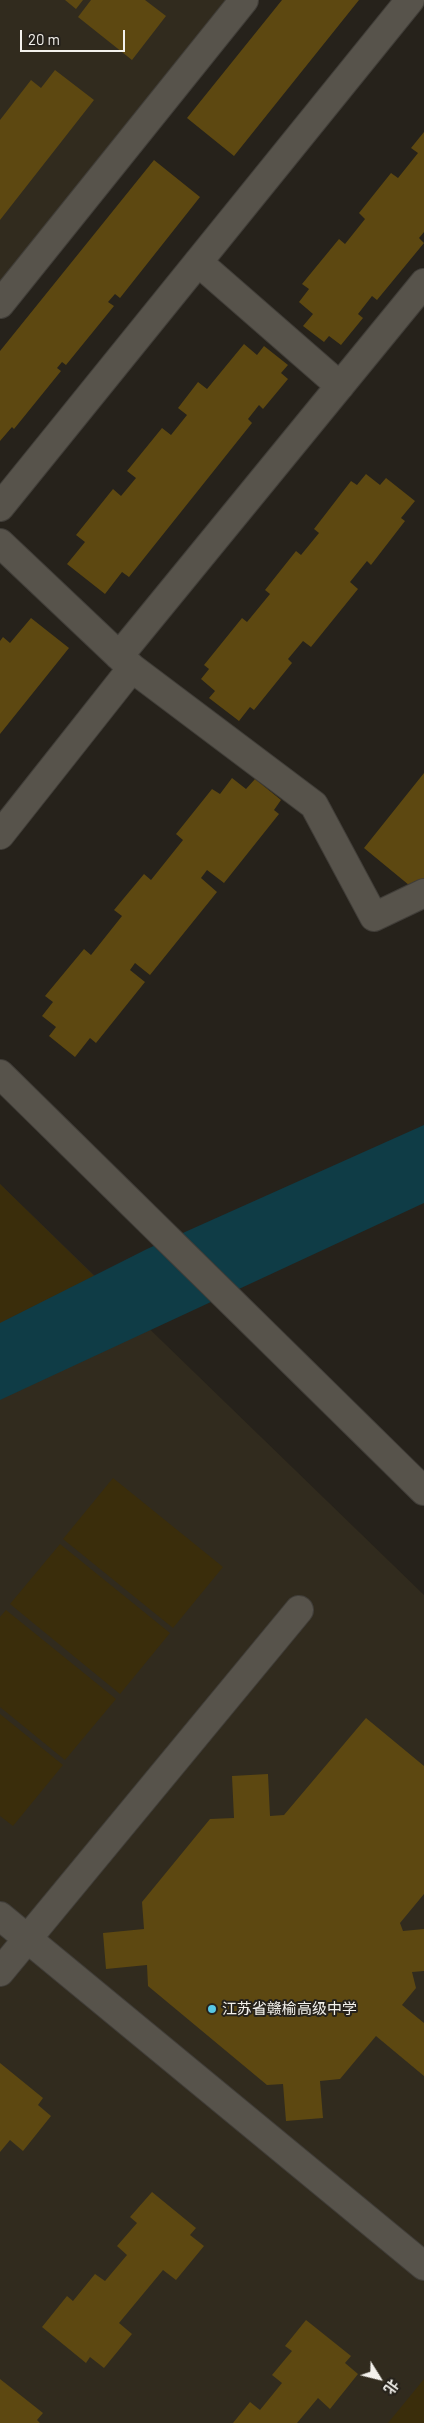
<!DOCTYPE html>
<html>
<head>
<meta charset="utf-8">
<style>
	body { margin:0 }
	#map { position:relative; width:424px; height:2423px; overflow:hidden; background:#26221b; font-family:Barlow,"Noto Sans SC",sans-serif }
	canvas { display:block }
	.north { position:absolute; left:354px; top:2353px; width:50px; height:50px; -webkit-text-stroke:4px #26221b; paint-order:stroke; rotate:126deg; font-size:14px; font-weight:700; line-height:20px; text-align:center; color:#f3f1ec }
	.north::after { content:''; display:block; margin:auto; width:18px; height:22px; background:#f3f1ec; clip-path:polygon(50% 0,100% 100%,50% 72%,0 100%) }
	.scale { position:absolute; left:20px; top:30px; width:105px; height:22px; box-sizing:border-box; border:2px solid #f3f1ec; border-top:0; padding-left:6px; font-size:15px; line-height:18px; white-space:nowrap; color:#f3f1ec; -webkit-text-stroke:4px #26221b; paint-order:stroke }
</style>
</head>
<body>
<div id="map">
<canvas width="424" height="2423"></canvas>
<div class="north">北</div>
<div class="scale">20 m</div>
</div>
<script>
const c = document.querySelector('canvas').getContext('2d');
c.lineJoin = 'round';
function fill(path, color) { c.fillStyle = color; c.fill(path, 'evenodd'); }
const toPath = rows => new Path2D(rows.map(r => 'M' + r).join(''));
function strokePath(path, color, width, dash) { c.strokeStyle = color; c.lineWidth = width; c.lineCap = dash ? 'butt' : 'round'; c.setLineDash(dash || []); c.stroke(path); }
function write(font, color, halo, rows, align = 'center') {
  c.font = font + ' Barlow,"Noto Sans SC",sans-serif'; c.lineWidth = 4; c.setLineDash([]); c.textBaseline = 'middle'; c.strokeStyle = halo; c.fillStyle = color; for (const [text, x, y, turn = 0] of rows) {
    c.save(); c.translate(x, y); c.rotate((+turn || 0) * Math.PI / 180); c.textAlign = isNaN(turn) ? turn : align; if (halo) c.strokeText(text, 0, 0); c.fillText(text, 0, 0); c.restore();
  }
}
fill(toPath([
	[0,0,234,0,0,294],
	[0,1184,424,1595,424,2423,0,2423]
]), '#312b1e');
fill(toPath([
	[0,1184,94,1276,0,1323],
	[113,1478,223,1567,173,1628,63,1539],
	[60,1544,170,1633,120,1694,10,1604],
	[6,1610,116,1699,65,1760,0,1707,0,1617],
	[0,1714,63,1765,13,1826,0,1816],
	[424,2379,424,2423,388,2423]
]), '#3a2d0b');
fill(toPath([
	[424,1125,424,1203,0,1400,0,1323,147,1249]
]), '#0f3c46');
fill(toPath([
	[65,0,83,0,76,9],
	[91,0,145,0,166,16,132,60,78,17],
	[282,0,359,0,234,156,187,118],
	[55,70,94,100,0,220,0,120,31,80,41,88],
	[424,132,424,232,419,238,424,243,377,300,372,296,358,314,363,318,341,345,329,336,324,342,303,326,313,314,299,302,309,289,302,284,339,239,345,244,365,219,359,213,391,173,398,178,418,153,411,148],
	[154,160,200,197,120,298,115,294,108,302,114,306,66,365,62,362,57,368,61,371,14,429,12,427,0,441,0,351],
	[244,344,257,355,264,346,288,365,281,373,288,379,263,409,259,405,248,419,252,423,129,577,122,572,105,594,67,564,85,542,76,535,113,489,121,496,136,478,127,471,162,428,171,435,187,415,178,408,198,382,207,389],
	[366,474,380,485,386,478,415,501,401,518,405,521,371,565,367,561,350,582,358,589,311,647,303,641,288,659,292,663,254,710,250,707,239,721,209,698,215,691,201,679,209,669,204,665,242,618,247,622,270,594,265,590,296,551,301,555,319,533,314,529,351,481,357,485],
	[31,618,69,648,0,734,0,641,3,637,10,643],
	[424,773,424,879,415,890,364,848],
	[232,778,246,789,255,779,281,800,274,810,279,814,224,883,207,870,201,878,217,892,150,975,135,963,130,970,145,982,96,1043,90,1038,75,1057,49,1036,56,1027,42,1016,53,1002,45,996,84,949,91,955,122,916,114,910,144,874,151,880,183,840,176,834,212,789,220,794],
	[366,1718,424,1766,424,1894,400,1923,403,1931,424,1929,424,1971,412,1972,416,1988,402,2005,424,2023,424,2076,376,2036,340,2079,320,2081,323,2118,286,2121,283,2084,267,2085,148,1986,147,1965,106,1969,103,1933,144,1929,142,1902,210,1819,234,1818,232,1776,268,1774,270,1816,284,1815],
	[0,2063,43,2098,38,2105,51,2116,23,2151,10,2140,0,2152],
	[152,2192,196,2228,190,2235,204,2246,176,2280,163,2270,119,2323,132,2334,104,2368,90,2357,86,2363,42,2327,67,2296,73,2301,95,2274,105,2281,127,2255,117,2246,137,2223,130,2217],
	[306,2320,351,2356,345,2363,358,2374,330,2409,318,2398,297,2423,233,2423,250,2402,260,2410,282,2383,272,2375,292,2351,285,2346],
	[0,2379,43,2413,37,2420,40,2423,0,2423]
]), '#5d4811');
const minor = toPath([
	[198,262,340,386],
	[0,304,244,0],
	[0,507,410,0],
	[0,543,132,668,314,805,374,917,424,893],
	[119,656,424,283],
	[0,835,132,668],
	[0,1074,424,1491],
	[0,1916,424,2266],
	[0,1972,299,1610]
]);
strokePath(minor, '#413e39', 30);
strokePath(minor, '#57534b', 28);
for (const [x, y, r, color] of [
	[212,2009,5,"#58c8e4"]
]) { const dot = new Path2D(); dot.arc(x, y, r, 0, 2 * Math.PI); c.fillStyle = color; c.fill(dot); strokePath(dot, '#26221b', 2); }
write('15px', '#f3f1ec', '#26221b', [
	["江苏省赣榆高级中学",222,2009]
], 'left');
</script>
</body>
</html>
